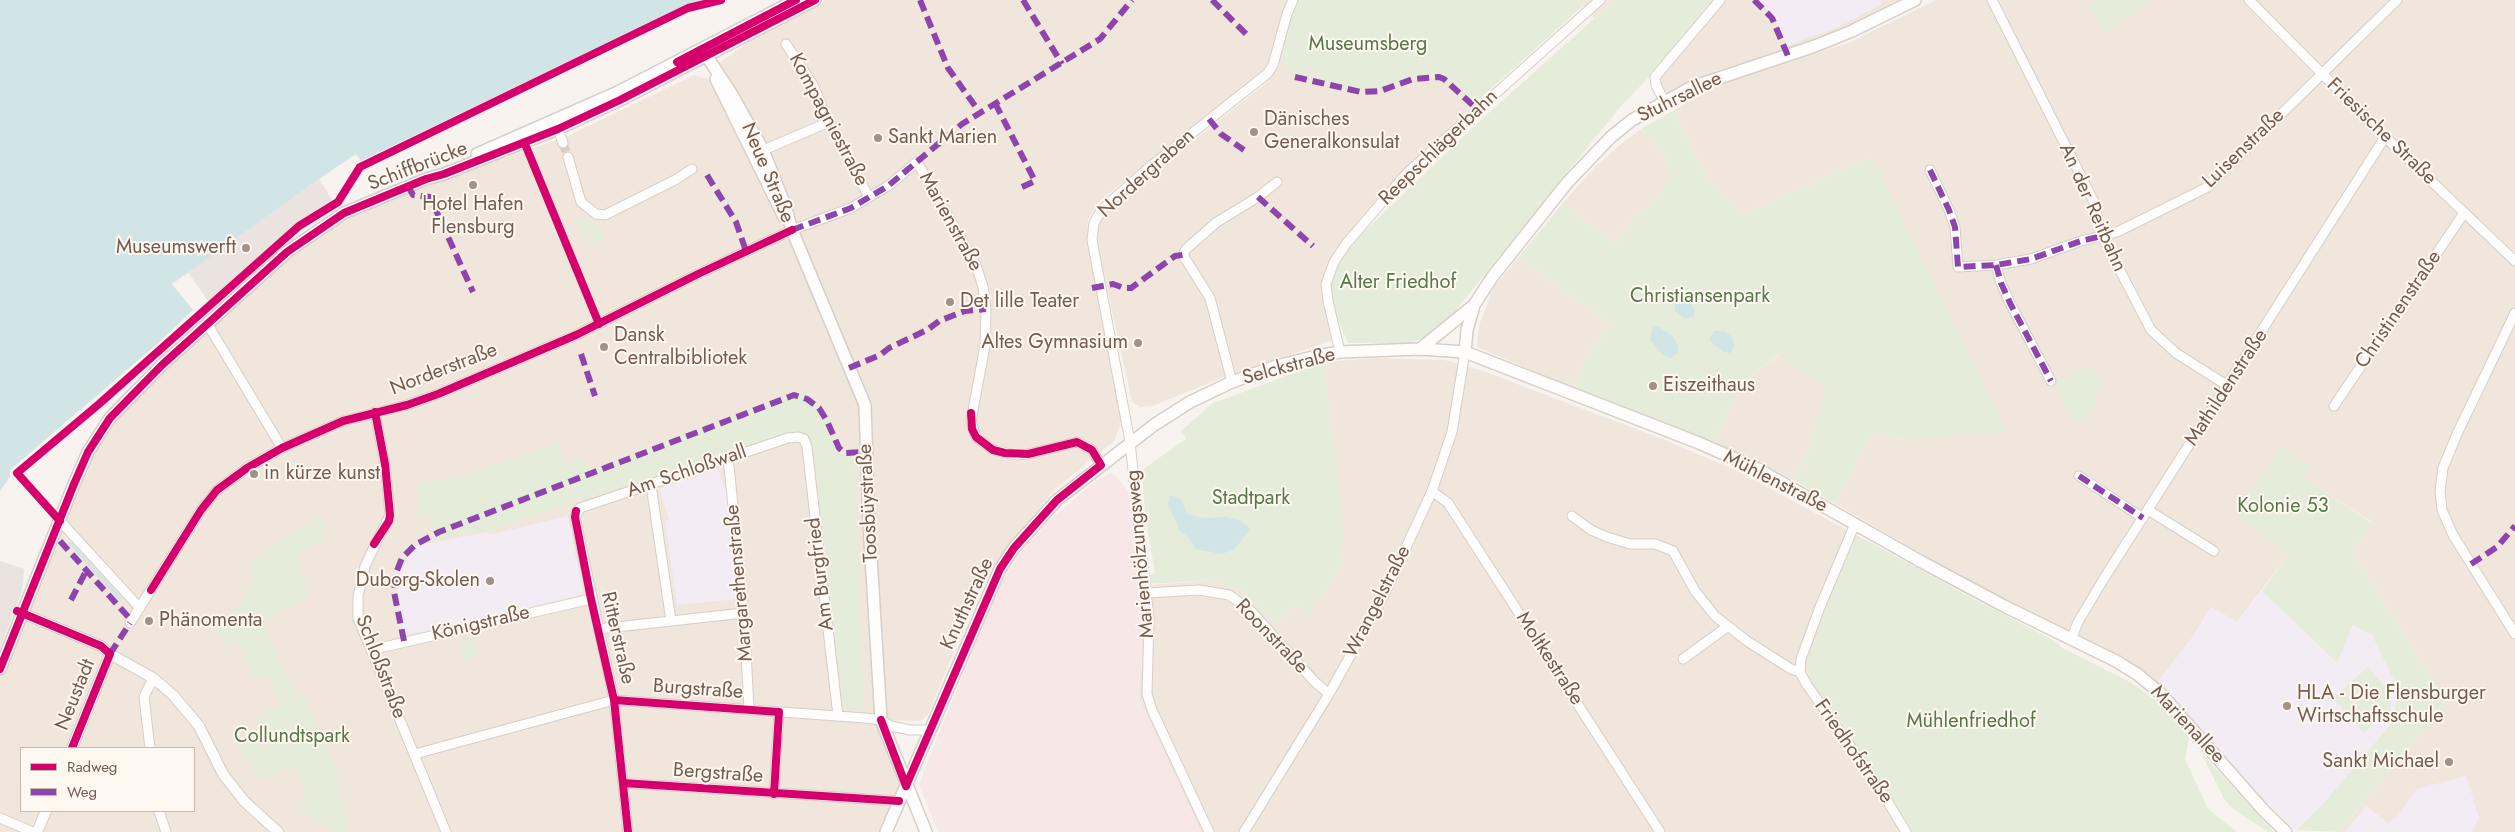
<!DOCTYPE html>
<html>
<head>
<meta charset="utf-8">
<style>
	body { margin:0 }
	#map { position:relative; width:2515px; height:832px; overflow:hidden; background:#f8f3ee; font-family:Jost,sans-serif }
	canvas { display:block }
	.legend { position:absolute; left:20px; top:747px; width:175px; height:65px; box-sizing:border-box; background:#fef8f1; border:1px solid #c7bab0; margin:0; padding:6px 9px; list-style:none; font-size:15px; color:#745c4f }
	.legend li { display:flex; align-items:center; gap:10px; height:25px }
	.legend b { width:25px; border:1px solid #c7bab0 }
</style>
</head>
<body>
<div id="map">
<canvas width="2515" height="832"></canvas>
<ul class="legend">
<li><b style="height:6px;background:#d6006c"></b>Radweg</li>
<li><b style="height:6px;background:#8e44ad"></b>Weg</li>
</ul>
</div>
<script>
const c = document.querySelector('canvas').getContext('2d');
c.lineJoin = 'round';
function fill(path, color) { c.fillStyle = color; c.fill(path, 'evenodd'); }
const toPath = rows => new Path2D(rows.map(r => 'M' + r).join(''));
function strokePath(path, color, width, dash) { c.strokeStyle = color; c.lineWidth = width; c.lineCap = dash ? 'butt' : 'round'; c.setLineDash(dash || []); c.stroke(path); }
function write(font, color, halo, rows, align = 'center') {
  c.font = font + ' Jost,sans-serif'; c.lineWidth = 4; c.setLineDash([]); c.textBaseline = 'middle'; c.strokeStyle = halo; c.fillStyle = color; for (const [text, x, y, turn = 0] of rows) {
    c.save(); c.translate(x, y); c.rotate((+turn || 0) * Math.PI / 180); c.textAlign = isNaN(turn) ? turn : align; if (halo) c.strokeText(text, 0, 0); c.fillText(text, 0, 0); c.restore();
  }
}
fill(toPath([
	[824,0,1300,0,1292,16,1359,90,1378,90,1413,77,1443,76,1474,104,1398,177,1337,249,1323,276,1323,299,1333,340,1224,377,1152,406,1140,407,1132,402,1098,247,1098,225,1105,212,1267,82,1280,64,1268,64,1256,78,1098,202,1088,219,1087,237,1122,421,1114,441,1054,490,993,565,979,592,927,716,920,721,888,720,883,714,869,404,718,64,764,31],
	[1578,0,1615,0,1594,19],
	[1711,0,1903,0,1846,28,1782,52,1717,70,1670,92,1663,90,1649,77],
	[1936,0,2515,0,2515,832,2339,832,2417,738,2440,717,2447,703,2353,553,2371,521,2303,479,2281,446,2288,555,2237,622,2211,607,2192,638,2157,683,2110,650,1983,589,1836,504,1872,433,1905,440,1872,156,1743,215,1709,182,1674,110,1721,84,1848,43],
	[694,75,709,79,790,236,859,405,873,703,903,784,881,832,0,832,0,673,87,463,121,412,291,255,347,216,432,183,568,136],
	[21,748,194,748,194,811,21,811],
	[1641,129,1664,155,1672,176,1649,208,1633,216,1615,244,1563,203,1595,167,1620,145],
	[1518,258,1611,324,1586,355,1573,388,1477,347,1479,325,1494,287],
	[1779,355,1826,387,1811,445,1793,480,1715,442,1731,403,1755,372],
	[1375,358,1445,360,1486,372,1670,442,1737,471,1862,538,1854,543,1847,554,1808,662,1807,670,1809,678,1912,832,1201,832,1138,697,1144,646,1139,586,1212,580,1242,591,1276,624,1296,605,1308,616,1341,564,1343,533,1324,362]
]), '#f0e6dc');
fill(toPath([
	[319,179,334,203,298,225,210,304,188,272],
	[0,561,24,569,22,591,0,648]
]), '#eae3df');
fill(toPath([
	[1758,0,1880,0,1882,4,1845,24,1787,46,1774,17],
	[718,469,727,494,738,599,677,605,665,521,669,520,659,489],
	[568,516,583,594,458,625,404,635,396,591,401,571,415,546,488,532,489,535],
	[2262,591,2336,662,2353,625,2372,635,2396,685,2397,699,2390,725,2321,806,2296,830,2262,800,2157,683,2192,638,2211,607,2237,622],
	[2466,776,2479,818,2472,832,2345,832,2366,806,2388,823,2397,817,2417,789]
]), '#f4ecf4');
fill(toPath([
	[1112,472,1131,494,1144,646,1138,697,1201,832,938,832,919,784,995,593,1020,553,1051,519,1093,483]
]), '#f8e7e7');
fill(toPath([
	[1300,0,1578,0,1583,6,1474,104,1443,76,1413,77,1378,90,1359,90,1296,74,1281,64,1292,16],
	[1615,0,1711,0,1649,77,1621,106,1448,320,1429,336,1409,343,1348,343,1331,304,1329,285,1338,263,1349,246,1484,117],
	[2098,0,2151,0,2105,35,2087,5],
	[1674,110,1709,182,1743,215,1872,156,2006,429,2003,432,1905,440,1872,433,1836,504,1793,480,1811,445,1825,387,1778,355,1755,372,1731,403,1715,442,1573,388,1586,355,1611,324,1518,258,1563,203,1615,244,1633,216,1649,208,1671,176,1664,155,1641,129],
	[579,218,598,224,604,238,587,245,576,219],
	[1324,362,1344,533,1341,564,1308,617,1296,605,1276,624,1242,591,1212,580,1150,584,1148,576,1155,573,1145,515,1142,470,1186,439,1181,431,1213,403],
	[2090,365,2102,385,2095,393,2095,409,2083,418,2075,421,2068,416,2054,382],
	[794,392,809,395,821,405,831,420,833,446,841,456,854,456,864,711,844,709,813,448,808,436,798,429,490,530,435,539,431,518,418,518,418,484,469,474,558,443,564,464,585,458,589,471],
	[2281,445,2311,466,2304,479,2371,522,2353,553,2447,703,2441,717,2417,738,2339,832,2296,830,2321,806,2390,725,2397,699,2396,685,2372,635,2353,625,2337,663,2262,591,2288,555,2237,517],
	[322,515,326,541,300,551,300,566,308,598,262,622,295,696,303,693,324,739,334,765,348,825,347,832,341,832,320,823,298,806,306,801,302,795,307,792,293,766,278,774,260,780,248,763,240,747,262,733,254,718,281,705,268,675,255,680,237,641,225,647,213,623,243,601,253,576,249,560],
	[1862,538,1979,602,2055,641,2064,649,2132,683,2155,700,2189,738,2185,759,2208,809,2237,832,1912,832,1809,678,1807,671,1807,662,1847,554,1854,543],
	[475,636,480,654,464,662,460,643],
	[2368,667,2391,694,2391,710,2364,733,2333,698],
	[2200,751,2266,824,2274,832,2268,832,2232,808,2224,799]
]), '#e5edda');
fill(toPath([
	[0,0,707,0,685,6,361,161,356,154,319,179,172,284,193,310,156,345,10,470,10,477,0,491],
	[1680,292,1689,300,1694,308,1694,317,1685,319,1675,311,1674,295],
	[1657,326,1672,335,1678,345,1678,352,1671,358,1663,355,1650,340,1652,328],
	[1714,331,1724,331,1733,338,1734,347,1731,353,1723,352,1709,340],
	[1170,495,1181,499,1188,515,1207,518,1226,517,1240,520,1250,529,1234,550,1221,554,1195,549,1189,538,1180,531,1168,504],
	[70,541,122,598,119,600,68,543]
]), '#d1e5e7');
strokePath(toPath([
	[563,143,568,157]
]), '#d7cdc6', 9, [9, 4.5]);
const minor = toPath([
	[1992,0,2094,202,2102,236,2151,330,2176,353,2228,386],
	[2249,0,2385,137,2515,261],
	[786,44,813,85,829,122,869,197],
	[1664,101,1656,85,1655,77,1720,0],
	[558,129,563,143],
	[759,152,829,122],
	[568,157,581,202,596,214,605,215,675,180,692,169],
	[1930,170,1949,210,1955,227,1958,267,1996,265,2031,259,2081,241,2117,232,2206,188,2397,0],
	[1996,265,2001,283,2010,303,2051,381],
	[2515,313,2457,434,2443,468,2440,491,2442,510,2453,535,2515,634],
	[208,325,282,448],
	[1340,352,1328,301,1326,284,1334,262,1346,244,1407,173,1600,0],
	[1232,382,1210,298,1183,255,1186,249,1217,222,1258,197,1277,182],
	[2334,406,2464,213],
	[375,412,385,464,390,515,365,566,358,596,358,618,446,832],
	[728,457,744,613,749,709],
	[2079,476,2143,518],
	[651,485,671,621],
	[1432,491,1448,503,1660,832],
	[2148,510,2214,551],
	[1572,516,1591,530,1607,537,1630,544,1655,544,1673,551,1695,591,1715,616,1747,641,1791,669,1800,672],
	[60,521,140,608],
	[1855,524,1820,607,1801,659,1800,672,1807,685,1877,784,1906,832],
	[1147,593,1199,590,1229,595,1250,610,1315,682,1329,694],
	[130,623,201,510,217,490,247,468,282,448,343,421,407,405,438,394,576,335,698,274,792,230,851,208,888,186,917,162,976,265,983,287,986,309,985,346,971,421,976,437,993,450,1016,455,1028,454,1077,442,1092,450,1101,465],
	[598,629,744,613],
	[2071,640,2078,622,2103,580,2385,137],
	[371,650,591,599],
	[1683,659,1727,627],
	[150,748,144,697,153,678],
	[415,754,614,700,865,718,881,720,891,726,910,730,929,730],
	[623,783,899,801],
	[774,794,779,712],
	[159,811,166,832],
	[0,818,33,832],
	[628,832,614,700,575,517,580,508,788,438,798,437,804,439,807,447,838,716],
	[1209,832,1152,710,1147,694,1149,619,1130,442,1092,240,1094,223,1101,210,1146,170,1268,73,1273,65,1287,14,1293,0],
	[1244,832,1329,694,1385,593,1432,491,1452,432,1465,352]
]);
const tertiary = toPath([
	[22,613,101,646,110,654,153,678,173,695,199,726,223,774,244,801,278,832],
	[72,748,110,654],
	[37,832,46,811]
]);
const secondary = toPath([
	[702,49,731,93,763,150,785,205,792,230,865,405,869,524,881,720,926,832],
	[716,79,784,217],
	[477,154,618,92,796,0],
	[1420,349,1474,305],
	[1465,352,1467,330,1474,305,1493,276,1567,183,1611,137,1632,120,1692,87,1815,46,1852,31,1915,0],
	[0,669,74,484,88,452,110,418,162,365,287,252,344,213,426,179,444,174,558,129,620,100,815,0],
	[886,832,1000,569,1014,548,1057,500,1154,425,1190,402,1232,382,1276,366,1317,356,1340,352,1420,349,1465,352,1699,443,1756,468,1920,561,2004,606,2116,661,2137,674,2160,693,2265,812,2286,832]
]);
strokePath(minor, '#d5cfc9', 11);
strokePath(tertiary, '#d5cfc9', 12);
strokePath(secondary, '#d6cfc9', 14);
strokePath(minor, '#fefdfc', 9);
strokePath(tertiary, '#fefdfc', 10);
strokePath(secondary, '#fefdfc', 11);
strokePath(toPath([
	[920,0,948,68,980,113],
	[1023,0,1062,64],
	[1212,0,1246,34],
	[1754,0,1772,18,1788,56],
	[1295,77,1361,92,1380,91,1413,79,1439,77,1444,79,1477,109],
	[995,103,1035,181,1022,187],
	[1209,119,1221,134,1244,150],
	[1930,170,1949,210,1955,227,1958,267,1996,265,2031,259,2081,241,2102,236],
	[707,175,736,222,746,251],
	[408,186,413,195,430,197,473,292],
	[1258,197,1313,246],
	[792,230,851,208,888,186,962,124,1100,39,1132,0],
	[1996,265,2001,283,2010,303,2051,381],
	[1092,288,1113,284,1124,288,1131,288,1175,256,1183,255],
	[581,354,595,396],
	[849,368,880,355,889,348,927,330,939,321,965,311,986,309],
	[2079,476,2143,518],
	[60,541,132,621],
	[2471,564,2497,547,2515,526],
	[71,600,86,571],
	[404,641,394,592,396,573,402,558,415,545,439,532,794,395,807,399,819,408,827,421,839,448,845,453,866,452],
	[110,654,130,623]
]), '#8e44ad', 6, [12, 6]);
strokePath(toPath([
	[677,62,796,0],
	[525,144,599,324],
	[576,511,575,517,591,599,614,700,628,832],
	[60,521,17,473,99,404,299,226,338,202,360,167,688,8,721,0],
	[374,544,389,521,390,515,385,464,375,412],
	[151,590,201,510,217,490,247,468,282,448,343,421,407,405,438,394,576,335,698,274,792,230],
	[17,611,101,646,110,654,72,748],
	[0,669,74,484,88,452,110,418,162,365,287,252,344,213,426,179,444,174,558,129,620,100,815,0],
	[614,700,779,712,774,794],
	[881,720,906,786],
	[623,783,899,801],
	[906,786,1000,569,1014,548,1057,500,1101,465,1092,450,1077,442,1028,454,1005,453,993,450,976,437,972,429,971,413]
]), '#d6006c', 8);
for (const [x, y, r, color] of [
	[1254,132,5,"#a29187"],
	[878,138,5,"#a29187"],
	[473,185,5,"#a29187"],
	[246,248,5,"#a29187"],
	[950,302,5,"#a29187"],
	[1138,343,5,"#a29187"],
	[604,347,5,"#a29187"],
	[1653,386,5,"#a29187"],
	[254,474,5,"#a29187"],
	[490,581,5,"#a29187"],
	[149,621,5,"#a29187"],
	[2287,706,5,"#a29187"],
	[2449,762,5,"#a29187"]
]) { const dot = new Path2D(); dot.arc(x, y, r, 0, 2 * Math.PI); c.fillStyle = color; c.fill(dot); strokePath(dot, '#fef8f1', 2); }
write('20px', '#577848', '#fef8f1', [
	["Museumsberg",1368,45],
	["Alter Friedhof",1398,283],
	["Christiansenpark",1700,297],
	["Stadtpark",1251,499],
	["Kolonie 53",2283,507],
	["Mühlenfriedhof",1971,722],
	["Collundtspark",292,737]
]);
write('20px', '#745c4f', '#fef8f1', [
	["Stuhrsallee",1680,98,-26],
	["Kompagniestraße",828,120,62],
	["Friesische Straße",2381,132,44],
	["Reepschlägerbahn",1439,148,-44],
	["Luisenstraße",2244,149,-44],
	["Schiffbrücke",418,167,-21],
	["Neue Straße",767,173,67],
	["Nordergraben",1147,174,-42],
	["An der Reitbahn",2092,208,66],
	["Marienstraße",950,222,61],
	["Christinenstraße",2399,310,-56],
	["Selckstraße",1289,367,-15],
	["Norderstraße",444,370,-21],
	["Mathildenstraße",2227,388,-57],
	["Am Schloßwall",687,472,-19],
	["Mühlenstraße",1775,482,27],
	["Toosbüystraße",869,503,-93],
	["Marienhölzungsweg",1141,554,-95],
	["Am Burgfried",821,574,-97],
	["Margarethenstraße",740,583,-95],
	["Wrangelstraße",1378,602,-63],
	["Knuthstraße",968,604,-65],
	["Königstraße",481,624,-13],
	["Roonstraße",1271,637,46],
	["Ritterstraße",617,638,77],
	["Moltkestraße",1549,659,57],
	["Schloßstraße",380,667,69],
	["Burgstraße",698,690,4],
	["Neustadt",76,695,-68],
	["Marienallee",2187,725,47],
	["Friedhofstraße",1853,752,55],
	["Bergstraße",718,774,4]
]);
write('20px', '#745c4f', '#fef8f1', [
	["Dänisches",1264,120],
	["Generalkonsulat",1264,143],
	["Sankt Marien",888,138],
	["Hotel Hafen",473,205,"center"],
	["Flensburg",473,228,"center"],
	["Museumswerft",236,248,"right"],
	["Det lille Teater",960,302],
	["Dansk",614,336],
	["Centralbibliotek",614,359],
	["Altes Gymnasium",1128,343,"right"],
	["Eiszeithaus",1663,386],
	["in kürze kunst",264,474],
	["Duborg-Skolen",480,581,"right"],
	["Phänomenta",159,621],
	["HLA - Die Flensburger",2297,694],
	["Wirtschaftsschule",2297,717],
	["Sankt Michael",2439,762,"right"]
], 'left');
</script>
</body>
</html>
